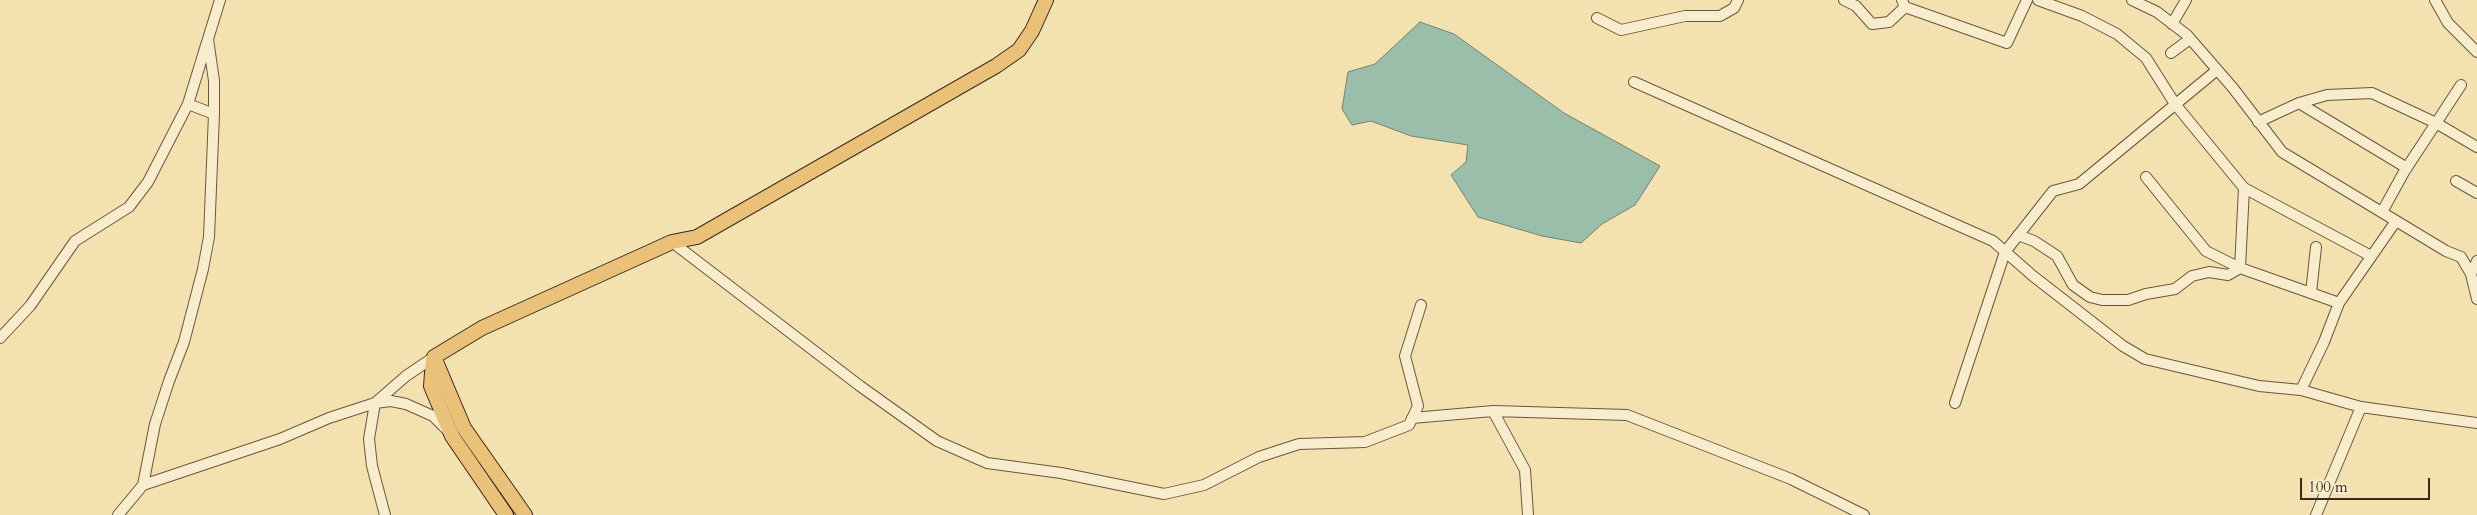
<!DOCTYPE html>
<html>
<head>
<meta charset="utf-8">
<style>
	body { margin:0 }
	#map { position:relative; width:2477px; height:515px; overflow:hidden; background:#f3e2af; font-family:Cardo,serif }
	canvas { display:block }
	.scale { position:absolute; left:2300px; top:478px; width:130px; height:22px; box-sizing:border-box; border:2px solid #3c281e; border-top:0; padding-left:6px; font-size:15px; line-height:18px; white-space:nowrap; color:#3c281e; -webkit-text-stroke:4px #f7eccb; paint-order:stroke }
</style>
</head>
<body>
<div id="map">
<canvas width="2477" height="515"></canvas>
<div class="scale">100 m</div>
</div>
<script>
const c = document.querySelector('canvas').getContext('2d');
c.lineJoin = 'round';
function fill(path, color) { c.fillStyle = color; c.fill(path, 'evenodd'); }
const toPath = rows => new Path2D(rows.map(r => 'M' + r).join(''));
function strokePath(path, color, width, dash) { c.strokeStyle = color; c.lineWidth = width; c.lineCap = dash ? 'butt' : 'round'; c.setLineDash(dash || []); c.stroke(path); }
const water = toPath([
	[1420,22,1454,34,1564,113,1660,166,1635,205,1602,224,1581,243,1542,236,1478,217,1451,175,1466,162,1468,145,1411,136,1371,121,1352,125,1342,109,1348,72,1375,64,1420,22]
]);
fill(water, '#9bbeaa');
strokePath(water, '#758272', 1);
const minor = toPath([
	[1844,0,1856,6,1872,24,1889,22,1905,7],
	[1902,0,1905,7,2007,43,2027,0],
	[2038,0,2082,16,2117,34,2146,58,2175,104,2244,188,2371,256],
	[2132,0,2157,12,2187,35,2233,88,2282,152,2446,251,2461,257,2471,274,2477,299],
	[2435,0,2448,23,2477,52],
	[1597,18,1621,30,1685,16,1720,16,1734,8,1738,0],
	[2172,24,2186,0],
	[2171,53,2190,39],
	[1634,82,1993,241,2033,276,2123,346,2145,359,2259,386,2301,390,2361,407,2477,423],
	[2299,103,2407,168],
	[188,104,214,114],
	[2258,122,2299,103,2327,95,2372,93,2436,123,2477,147],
	[2146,177,2206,251,2240,268,2339,303],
	[2456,181,2477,193],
	[2382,212,2404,172,2461,85],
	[2018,235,2034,241,2057,256,2073,285,2090,297,2102,300,2128,300,2146,294,2175,289,2192,276,2209,272,2228,275,2240,268,2244,188],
	[672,242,860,386,937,441,987,463,1061,473,1164,494,1204,485,1259,457,1299,444,1365,442,1409,425,1418,406,1405,356,1421,305],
	[2471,274,2477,261],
	[2311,293,2316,247],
	[0,338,30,306,75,241,129,207,148,182,188,104,207,42],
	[2301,390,2324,342,2339,303,2396,221],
	[1955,403,2005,252,2053,191,2079,184,2217,70],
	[1493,411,1627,415,1791,479,1864,515],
	[1412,418,1493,411,1525,470,1528,515],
	[143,485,155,424,169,381,184,342,203,269,209,237,214,114,214,81,208,39,220,0],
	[118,515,143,485,280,439,329,418,375,403,391,401,406,404,433,416,447,430],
	[385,515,372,466,369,439,375,403,406,376,434,357],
	[2316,515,2361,407]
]);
const major = toPath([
	[434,357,482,328,672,242,697,237,996,66,1019,50,1032,31,1046,0],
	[434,357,464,428,525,515],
	[433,360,431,386,452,436,506,515]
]);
strokePath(minor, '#6a5642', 12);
strokePath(major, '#3c281e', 16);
strokePath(minor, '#f7eccb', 10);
strokePath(major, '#eac178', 14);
</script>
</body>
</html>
